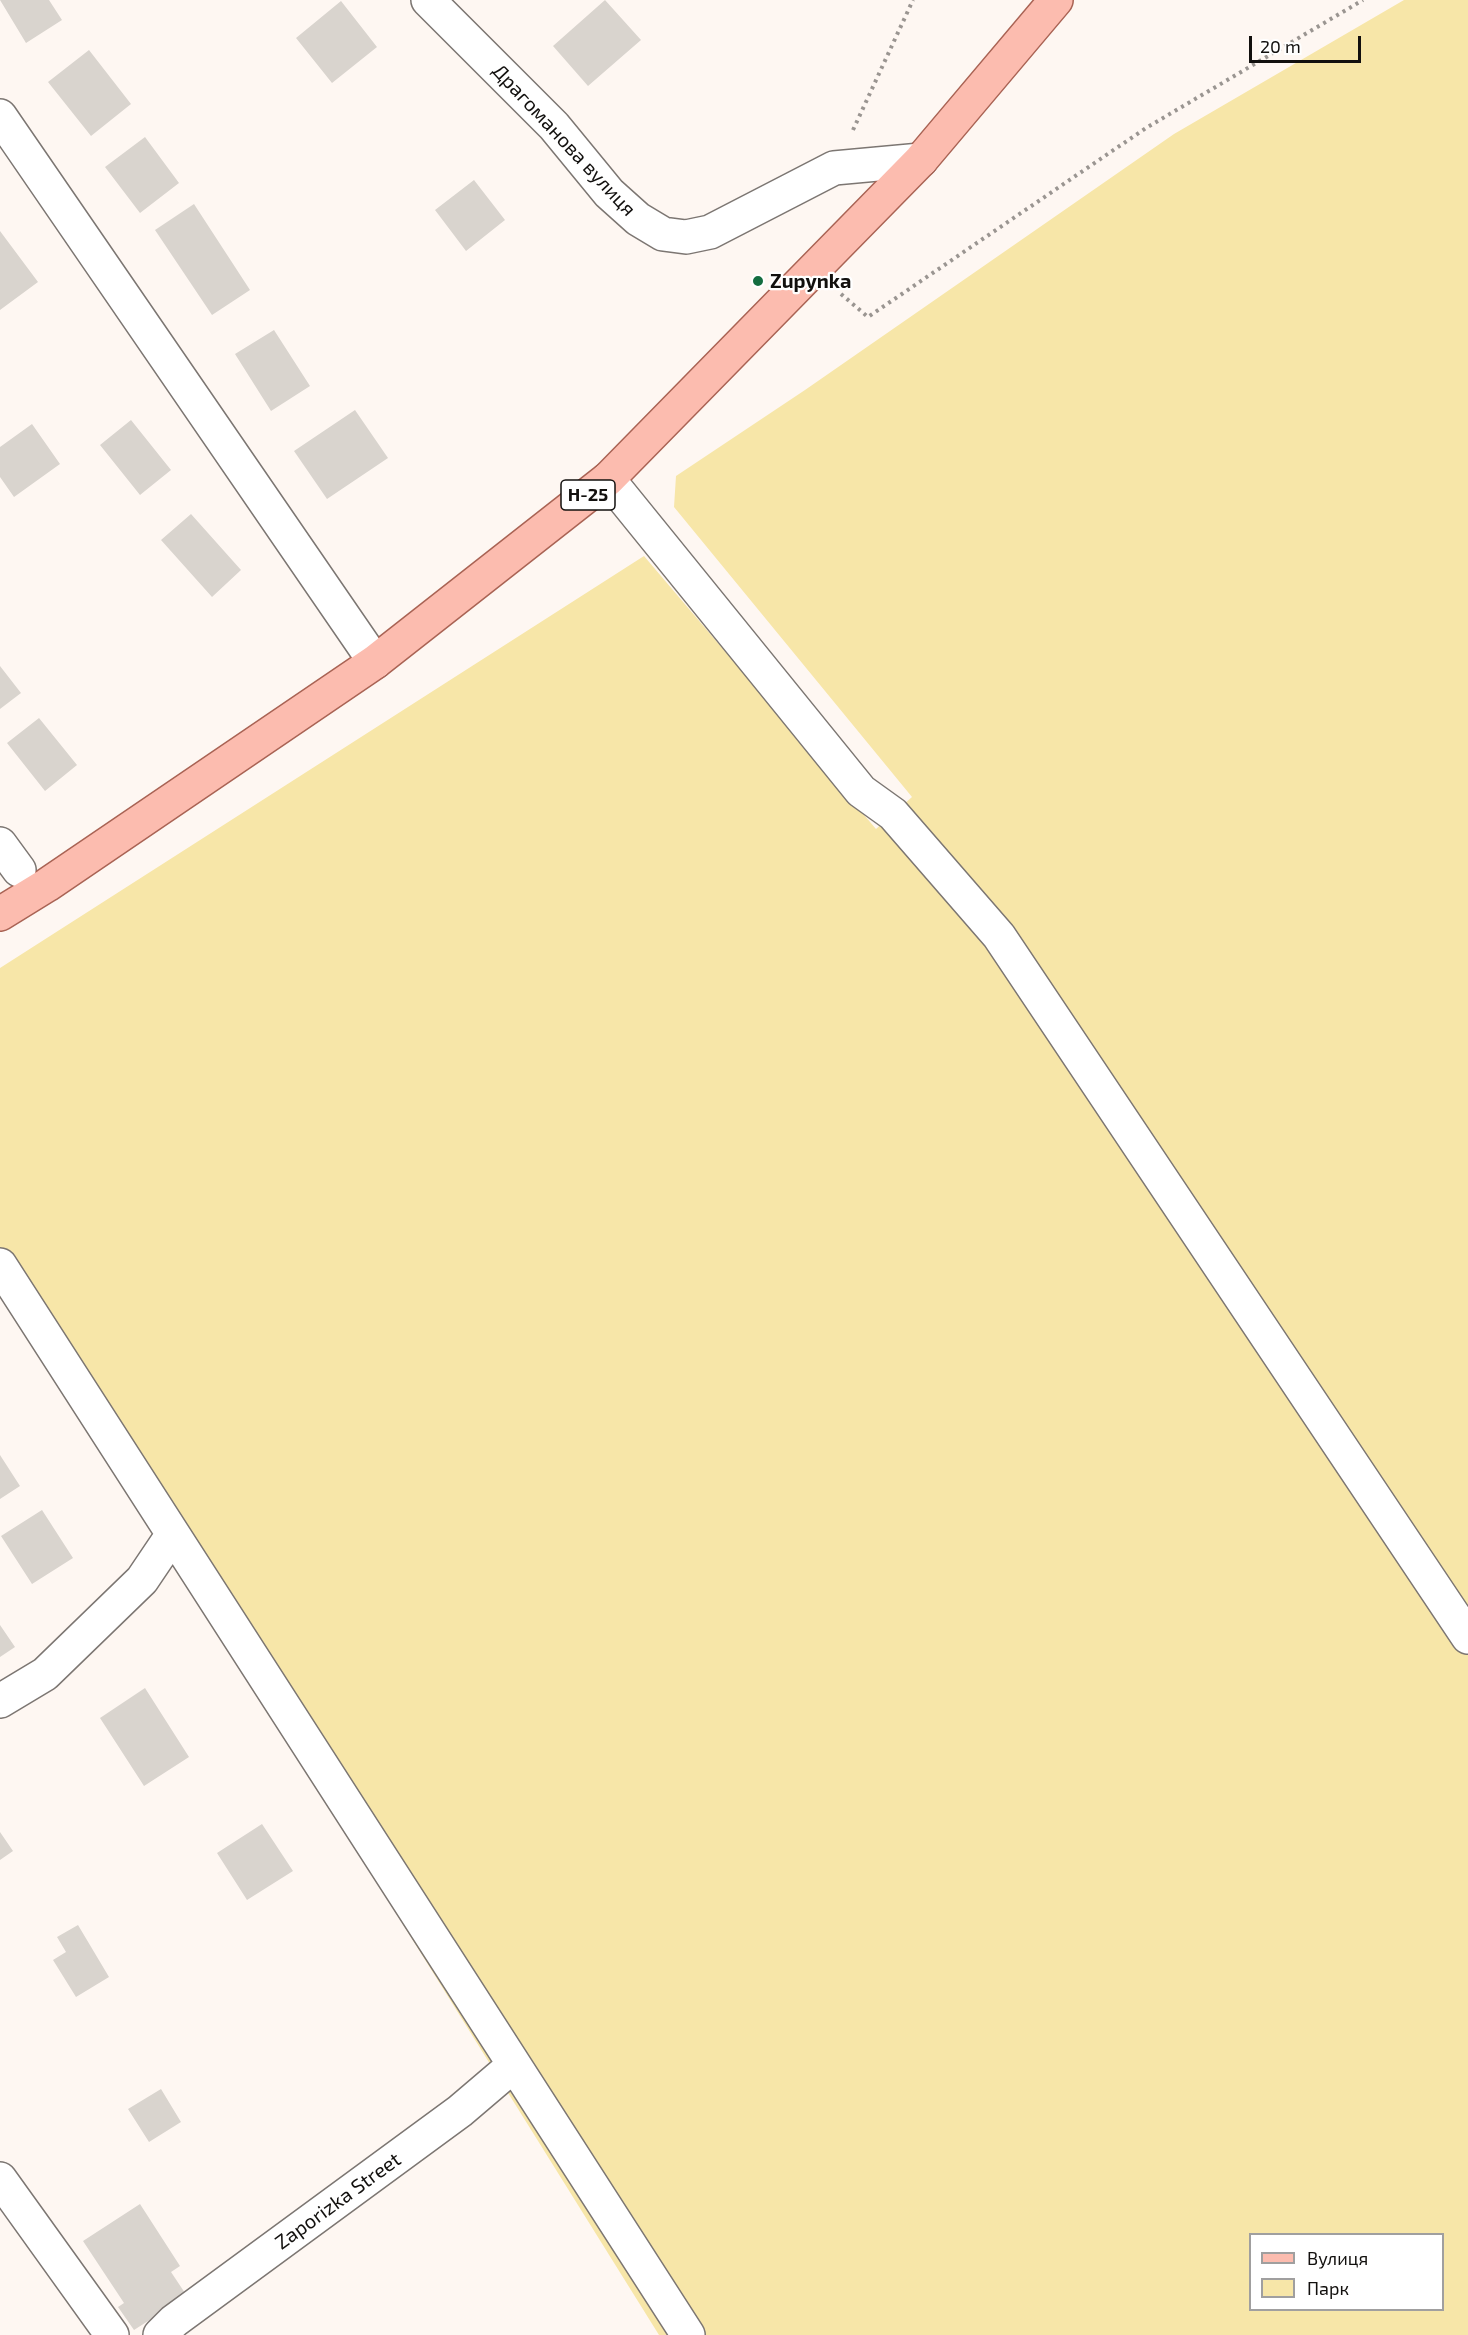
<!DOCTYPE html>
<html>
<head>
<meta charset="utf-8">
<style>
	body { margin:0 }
	#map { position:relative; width:1468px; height:2335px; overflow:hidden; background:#fef7f2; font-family:"Exo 2",sans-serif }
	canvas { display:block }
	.legend { position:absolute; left:1249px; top:2233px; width:195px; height:78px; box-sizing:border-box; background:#fff; border:2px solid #a09f9f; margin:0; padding:8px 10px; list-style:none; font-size:18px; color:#12100e }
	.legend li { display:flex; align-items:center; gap:12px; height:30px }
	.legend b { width:30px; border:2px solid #a09f9f }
	.scale { position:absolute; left:1249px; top:36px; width:112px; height:27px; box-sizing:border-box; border:3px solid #12100e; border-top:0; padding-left:8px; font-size:18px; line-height:21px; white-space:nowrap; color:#12100e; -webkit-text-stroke:4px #fff; paint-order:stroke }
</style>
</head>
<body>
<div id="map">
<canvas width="1468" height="2335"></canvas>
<ul class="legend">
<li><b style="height:8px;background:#fcbcaf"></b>Вулиця</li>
<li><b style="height:16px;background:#f7e6a8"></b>Парк</li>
</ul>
<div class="scale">20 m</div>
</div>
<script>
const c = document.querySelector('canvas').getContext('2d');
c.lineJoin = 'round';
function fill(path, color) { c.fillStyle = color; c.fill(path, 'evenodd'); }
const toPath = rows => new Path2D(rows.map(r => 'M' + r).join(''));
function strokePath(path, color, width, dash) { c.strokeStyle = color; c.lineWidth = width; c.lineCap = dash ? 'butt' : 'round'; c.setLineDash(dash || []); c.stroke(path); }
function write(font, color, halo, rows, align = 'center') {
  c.font = font + ' "Exo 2",sans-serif'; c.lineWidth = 4.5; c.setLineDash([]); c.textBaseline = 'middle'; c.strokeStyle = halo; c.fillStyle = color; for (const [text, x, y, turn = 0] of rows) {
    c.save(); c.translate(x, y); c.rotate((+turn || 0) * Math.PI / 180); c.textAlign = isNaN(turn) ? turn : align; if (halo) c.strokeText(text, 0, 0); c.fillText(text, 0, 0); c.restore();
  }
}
fill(toPath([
	[1404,0,1468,0,1468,2335,659,2335,0,1278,0,968,644,556,876,829,912,797,674,507,676,476,805,390,1174,134],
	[1250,2234,1442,2234,1442,2310,1250,2310]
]), '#f7e6a8');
fill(toPath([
	[0,0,49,0,62,20,26,43],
	[605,0,641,40,588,86,553,46],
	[341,1,377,47,332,83,296,38],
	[89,50,131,104,91,136,48,82],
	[145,137,179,183,140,213,105,167],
	[474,180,505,220,466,251,435,210],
	[194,204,250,290,212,315,155,230],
	[0,231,38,282,0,310],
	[274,330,310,386,271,411,235,354],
	[355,410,388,458,327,499,294,451],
	[131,420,171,470,140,495,100,445],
	[32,424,60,464,14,497,0,477,0,447],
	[191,514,241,570,212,597,161,540],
	[0,666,21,693,0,709],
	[39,718,77,765,45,791,7,743],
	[0,1455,20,1486,0,1499],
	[42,1510,73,1558,32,1584,1,1536],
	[0,1625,15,1647,0,1657],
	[145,1688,189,1757,144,1786,100,1718],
	[262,1824,293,1871,247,1900,217,1853],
	[0,1832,13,1851,0,1860],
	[78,1925,109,1977,76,1997,53,1960,66,1952,57,1937],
	[161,2089,181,2122,149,2142,128,2109],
	[140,2204,180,2266,171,2272,187,2296,134,2330,118,2307,124,2303,83,2241]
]), '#d9d4ce');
const minor = toPath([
	[428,0,554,126,609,193,638,219,663,234,686,237,710,232,834,168,921,160],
	[0,116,375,662],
	[608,479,861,791,893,814,999,936,1468,1637],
	[0,844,19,870],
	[0,1265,688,2335],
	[0,1701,45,1674,142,1580,173,1534],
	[0,2179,112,2335],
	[160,2335,174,2321,460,2111,514,2065]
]);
const primary = toPath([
	[0,914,47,885,375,662,608,479,921,160,1056,0]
]);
strokePath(minor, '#7c7672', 36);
strokePath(primary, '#a96354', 36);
strokePath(toPath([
	[853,130,913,0],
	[841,294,868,317,1146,128,1363,0]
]), '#9a9591', 4, [3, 4.5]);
strokePath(minor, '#fff', 33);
strokePath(primary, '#fcbcaf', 33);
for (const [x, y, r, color] of [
	[758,281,6,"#146d40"]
]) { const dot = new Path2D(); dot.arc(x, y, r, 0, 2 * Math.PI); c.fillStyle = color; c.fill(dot); strokePath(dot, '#fff', 2); }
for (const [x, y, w] of [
	[588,495,54]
]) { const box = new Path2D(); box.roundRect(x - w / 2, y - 15, w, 30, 4.5); c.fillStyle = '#fff'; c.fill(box); strokePath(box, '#12100e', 1.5); }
write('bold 18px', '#12100e', null, [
	["Н-25",588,495]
]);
write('20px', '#12100e', '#fff', [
	["Драгоманова вулиця",564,140,47],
	["Zaporizka Street",338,2201,-36]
]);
write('bold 20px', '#12100e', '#fff', [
	["Zupynka",770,281]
], 'left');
</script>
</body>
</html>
